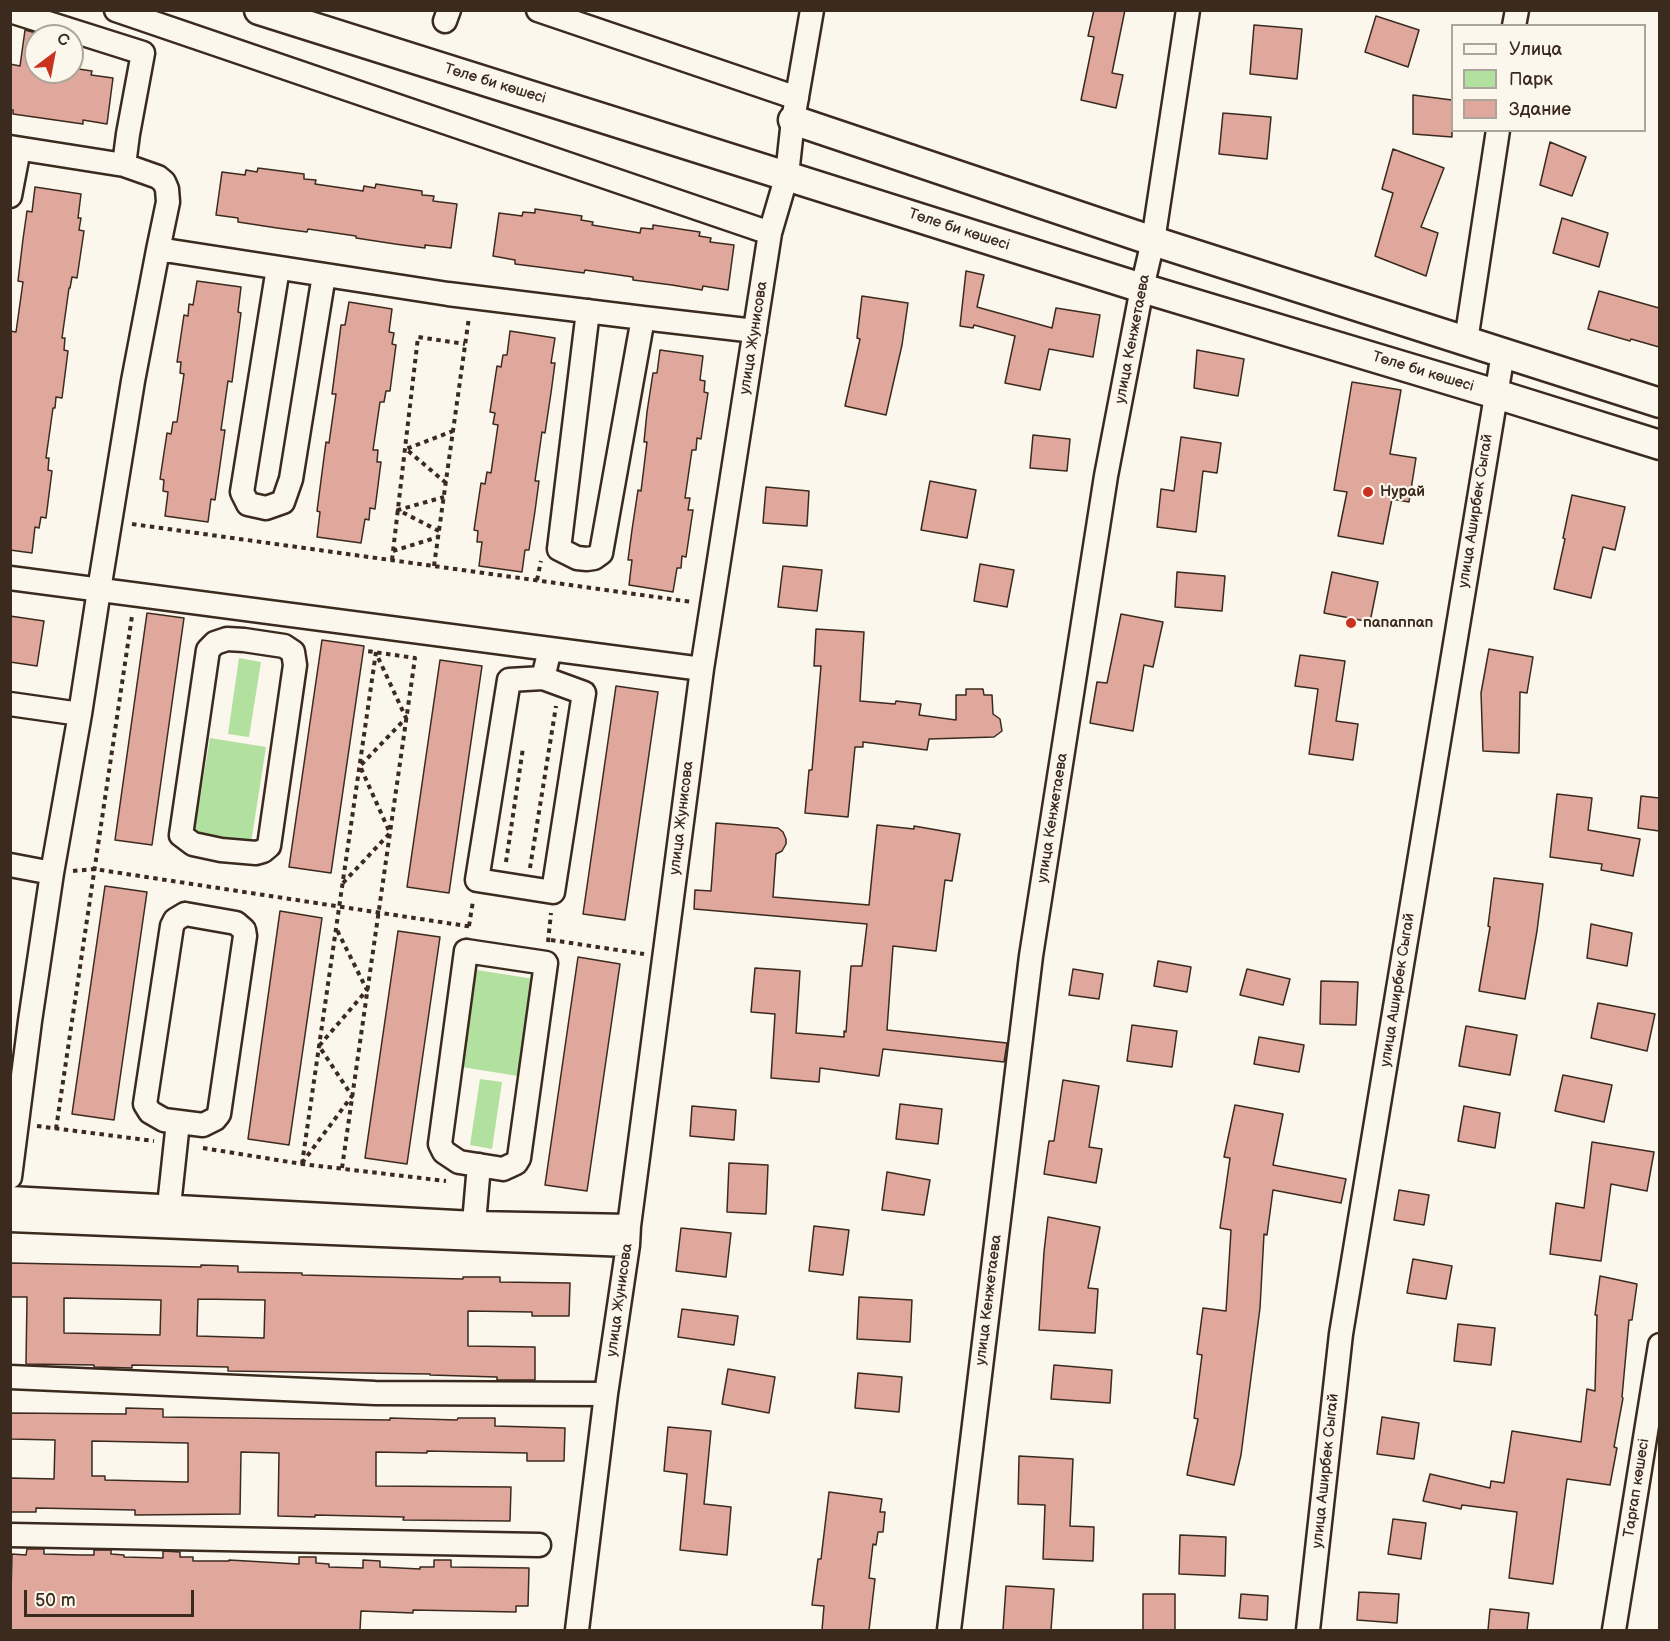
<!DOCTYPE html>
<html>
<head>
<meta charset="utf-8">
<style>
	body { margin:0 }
	#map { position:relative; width:1670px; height:1641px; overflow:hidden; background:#fbf7ec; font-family:"Balsamiq Sans",sans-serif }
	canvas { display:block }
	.frame { position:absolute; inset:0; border:12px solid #3b2a1e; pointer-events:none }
	.legend { position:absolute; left:1451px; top:24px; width:195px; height:108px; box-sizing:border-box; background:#fbf7ec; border:2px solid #aea59a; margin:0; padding:8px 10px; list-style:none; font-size:18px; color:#3b2a1e }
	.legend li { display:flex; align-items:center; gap:12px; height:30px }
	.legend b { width:30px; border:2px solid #aea59a }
	.north { position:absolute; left:24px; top:24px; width:60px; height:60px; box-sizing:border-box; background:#fbf7ec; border:2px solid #aea59a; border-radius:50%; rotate:32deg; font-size:16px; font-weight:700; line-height:24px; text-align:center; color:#3b2a1e }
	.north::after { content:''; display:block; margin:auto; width:21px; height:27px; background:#c8321e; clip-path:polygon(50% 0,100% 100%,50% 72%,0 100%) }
	.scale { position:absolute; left:24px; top:1590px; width:170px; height:27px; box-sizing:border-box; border:3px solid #3b2a1e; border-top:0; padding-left:8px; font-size:18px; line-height:21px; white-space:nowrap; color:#3b2a1e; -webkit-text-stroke:4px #fbf7ec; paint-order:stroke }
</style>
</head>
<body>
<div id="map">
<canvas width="1670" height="1641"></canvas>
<div class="frame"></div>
<ul class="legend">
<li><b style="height:8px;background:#fbf7ec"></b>Улица</li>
<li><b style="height:16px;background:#b1e09f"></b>Парк</li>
<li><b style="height:16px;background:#e0a79d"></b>Здание</li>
</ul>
<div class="north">С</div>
<div class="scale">50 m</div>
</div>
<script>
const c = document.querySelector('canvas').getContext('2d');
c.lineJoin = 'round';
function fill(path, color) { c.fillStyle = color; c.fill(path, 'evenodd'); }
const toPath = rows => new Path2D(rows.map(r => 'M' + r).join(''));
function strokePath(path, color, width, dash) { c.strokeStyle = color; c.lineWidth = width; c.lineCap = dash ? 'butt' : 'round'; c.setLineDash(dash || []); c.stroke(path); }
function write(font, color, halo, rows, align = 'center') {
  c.font = font + ' "Balsamiq Sans",sans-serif'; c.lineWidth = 4.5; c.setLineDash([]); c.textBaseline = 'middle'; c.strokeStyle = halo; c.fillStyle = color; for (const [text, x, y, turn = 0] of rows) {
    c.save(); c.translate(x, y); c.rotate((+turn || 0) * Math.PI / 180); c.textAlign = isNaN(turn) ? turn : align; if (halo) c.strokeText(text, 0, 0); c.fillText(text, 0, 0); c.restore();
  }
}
fill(toPath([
	[239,658,261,662,249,737,228,734],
	[210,738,266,747,251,843,194,834],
	[477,970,534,979,518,1076,462,1067],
	[480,1079,502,1082,492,1149,470,1145]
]), '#b1e09f');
const building = toPath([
	[1094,10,1125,10,1112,73,1123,75,1116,108,1081,100,1094,37,1088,36,1094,10],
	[1376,16,1419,30,1408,67,1365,52,1376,16],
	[1254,25,1302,29,1297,79,1250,74,1254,25],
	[25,30,36,33,36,72,72,72,72,68,92,71,91,75,113,78,107,124,83,120,83,124,13,114,13,110,10,110,10,64,20,66,25,30],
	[1413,95,1452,100,1452,137,1413,134,1413,95],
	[1223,113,1271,117,1267,159,1219,154,1223,113],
	[1550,142,1586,157,1572,196,1540,185,1550,142],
	[1393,149,1444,168,1421,227,1438,233,1426,276,1375,256,1393,193,1382,189,1393,149],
	[258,168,304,174,304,179,316,180,315,184,363,191,364,186,375,188,376,184,422,191,422,195,434,196,433,201,457,204,451,248,425,245,425,248,395,244,356,238,356,236,308,229,307,232,277,228,238,222,238,218,216,215,222,172,245,175,246,170,257,172,258,168],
	[35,187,81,194,78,218,81,218,79,230,84,231,77,278,72,277,70,288,69,288,62,338,65,338,64,350,68,351,62,398,56,397,55,408,53,408,46,458,49,458,48,470,52,471,46,518,41,517,39,528,35,527,32,553,10,550,10,331,16,332,23,282,18,281,23,239,27,211,32,212,35,187],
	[535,209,582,216,581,220,593,222,592,225,640,233,641,228,653,229,653,225,700,232,699,236,711,238,710,242,734,245,728,290,703,286,702,290,672,285,633,280,633,277,585,270,584,273,554,269,515,264,515,260,493,256,499,213,522,216,523,212,535,213,535,209],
	[1562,218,1608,233,1599,267,1553,253,1562,218],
	[966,271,984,275,977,307,1052,328,1056,308,1100,315,1093,357,1049,349,1040,390,1005,383,1015,336,974,325,973,328,960,326,966,271],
	[197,281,241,287,238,312,241,313,232,382,228,381,221,430,225,430,215,500,211,499,208,522,165,516,168,492,163,491,164,480,160,479,167,433,171,434,173,422,177,422,184,374,180,373,181,362,177,362,184,315,188,316,189,304,193,305,197,281],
	[1599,291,1659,308,1659,347,1631,339,1630,341,1588,329,1599,291],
	[862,296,908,303,902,345,886,415,845,406,860,339,857,338,862,296],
	[349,302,392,309,389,332,394,333,392,344,396,345,390,391,386,391,384,402,380,402,373,450,378,450,377,462,381,462,375,509,370,508,369,520,365,519,361,543,317,537,320,512,317,511,326,442,329,443,336,394,332,394,341,325,345,325,349,302],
	[510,331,555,338,551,363,555,363,551,393,545,433,542,432,535,481,539,481,535,511,529,550,525,550,522,572,479,566,482,542,477,542,478,531,474,530,481,483,485,484,487,472,491,473,498,425,493,424,495,413,490,412,497,366,501,367,503,355,507,355,510,331],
	[660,350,703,356,700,380,705,381,704,392,708,393,701,439,697,438,696,450,692,450,685,498,690,498,688,510,693,510,686,557,682,556,681,568,677,568,673,592,629,585,632,560,628,560,632,530,638,490,641,491,647,442,644,442,647,412,653,373,657,373,660,350],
	[1197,350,1244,359,1238,396,1194,388,1197,350],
	[1352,382,1401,390,1390,454,1416,458,1409,502,1392,499,1383,544,1338,536,1347,492,1334,490,1352,382],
	[1033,435,1070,439,1067,471,1030,468,1033,435],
	[1181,437,1221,443,1217,473,1203,471,1196,532,1157,527,1161,489,1174,491,1181,437],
	[930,481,976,490,967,538,921,530,930,481],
	[766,487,809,491,807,526,763,523,766,487],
	[1572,495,1625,507,1615,550,1603,547,1591,598,1554,589,1565,539,1563,538,1572,495],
	[980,564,1014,570,1007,607,974,601,980,564],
	[783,566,822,570,817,611,778,607,783,566],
	[1177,572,1225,576,1222,611,1175,607,1177,572],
	[1332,572,1378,582,1370,622,1324,613,1332,572],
	[147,613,184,618,152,845,115,840,147,613],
	[1121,614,1163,622,1153,667,1144,665,1133,731,1090,723,1097,682,1107,683,1121,614],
	[10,616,44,621,37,666,10,662,10,616],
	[816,629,864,632,860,701,895,704,896,701,921,704,919,715,956,720,956,695,966,695,966,689,983,689,984,695,992,695,993,714,1000,719,1002,731,994,737,929,739,927,750,863,742,863,747,855,747,848,817,805,813,809,770,812,770,821,666,814,666,816,629],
	[322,640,364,646,331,873,289,867,322,640],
	[1489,649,1533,657,1527,693,1520,692,1519,753,1483,751,1481,693,1489,649],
	[1300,655,1345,661,1336,721,1358,724,1353,760,1309,754,1318,689,1295,686,1300,655],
	[440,660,482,666,449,893,407,887,440,660],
	[616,686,658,692,625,920,583,914,616,686],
	[1557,794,1592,798,1588,830,1640,839,1633,876,1601,870,1602,864,1550,857,1557,794],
	[1641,796,1659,798,1659,831,1638,828,1641,796],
	[716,823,778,828,783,832,786,839,786,844,782,851,776,854,773,897,869,905,877,825,914,829,914,826,960,834,952,881,945,880,936,951,893,946,887,1030,1007,1043,1004,1062,883,1049,879,1076,820,1068,819,1082,771,1078,775,1014,751,1012,755,968,800,971,796,1033,844,1037,844,1031,846,1032,851,966,862,966,867,924,694,909,695,890,711,891,716,823],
	[1494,878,1543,884,1537,931,1525,999,1479,991,1490,927,1488,926,1494,878],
	[105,886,147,892,114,1120,72,1114,105,886],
	[280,911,322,918,289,1145,248,1139,280,911],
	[1591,924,1632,933,1627,966,1587,958,1591,924],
	[398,931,440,937,407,1164,365,1158,398,931],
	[578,957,620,964,587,1191,545,1185,578,957],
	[1158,961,1191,967,1187,992,1154,986,1158,961],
	[1073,969,1103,974,1099,999,1069,995,1073,969],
	[1247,969,1290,979,1283,1005,1240,995,1247,969],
	[1321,981,1358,982,1356,1025,1320,1024,1321,981],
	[1598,1003,1655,1014,1647,1051,1591,1038,1598,1003],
	[1132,1025,1177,1031,1172,1067,1127,1061,1132,1025],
	[1466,1026,1517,1035,1510,1075,1459,1066,1466,1026],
	[1259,1037,1304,1045,1299,1072,1254,1064,1259,1037],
	[1563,1075,1612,1085,1604,1122,1555,1111,1563,1075],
	[1063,1080,1099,1086,1089,1147,1102,1149,1096,1183,1044,1174,1049,1141,1054,1141,1063,1080],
	[900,1104,942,1109,938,1144,896,1139,900,1104],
	[1235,1105,1283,1114,1273,1165,1346,1179,1341,1203,1273,1190,1267,1235,1264,1234,1260,1308,1241,1455,1234,1485,1187,1475,1198,1419,1194,1418,1202,1355,1197,1354,1203,1308,1226,1311,1231,1230,1220,1228,1230,1158,1224,1157,1235,1105],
	[692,1106,736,1110,734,1140,690,1136,692,1106],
	[1464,1106,1500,1113,1495,1148,1458,1141,1464,1106],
	[1592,1142,1654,1152,1647,1191,1611,1184,1601,1261,1550,1254,1556,1203,1584,1208,1592,1142],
	[729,1163,768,1165,766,1214,727,1212,729,1163],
	[887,1172,930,1180,924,1215,882,1210,887,1172],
	[1399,1190,1429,1195,1424,1225,1394,1220,1399,1190],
	[1048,1217,1100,1227,1088,1288,1098,1289,1095,1333,1039,1330,1044,1252,1048,1217],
	[814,1226,849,1230,843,1275,809,1271,814,1226],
	[681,1228,731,1233,726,1277,676,1271,681,1228],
	[1413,1259,1452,1266,1446,1299,1407,1293,1413,1259],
	[10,1263,201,1267,201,1265,238,1266,238,1272,302,1273,302,1275,463,1279,463,1277,500,1277,500,1282,570,1283,569,1316,532,1316,532,1312,468,1311,468,1346,535,1347,535,1380,497,1380,497,1377,430,1375,430,1374,228,1371,228,1367,132,1365,132,1368,94,1367,94,1365,26,1364,27,1297,10,1297,10,1263],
	[64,1298,161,1300,160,1335,64,1333,64,1298],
	[198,1299,265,1300,264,1338,197,1336,198,1299],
	[1600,1276,1637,1284,1632,1320,1629,1320,1622,1397,1623,1398,1614,1447,1617,1448,1610,1485,1567,1479,1553,1584,1509,1578,1517,1512,1462,1505,1461,1509,1423,1501,1430,1474,1490,1488,1491,1481,1504,1483,1512,1431,1581,1442,1587,1389,1595,1391,1597,1315,1595,1315,1600,1276],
	[859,1297,912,1300,910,1342,857,1339,859,1297],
	[682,1309,738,1316,734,1345,678,1337,682,1309],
	[1458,1324,1495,1328,1491,1365,1454,1361,1458,1324],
	[1054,1365,1112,1370,1110,1403,1051,1399,1054,1365],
	[728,1369,775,1377,769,1413,722,1404,728,1369],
	[858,1373,902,1377,899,1412,855,1408,858,1373],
	[126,1408,163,1409,163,1417,390,1420,390,1418,457,1420,458,1418,495,1418,495,1426,565,1428,564,1461,527,1461,527,1453,427,1451,427,1453,376,1452,376,1486,511,1487,510,1521,403,1520,404,1517,315,1515,315,1517,278,1516,279,1453,241,1452,240,1514,135,1515,135,1510,36,1508,36,1512,10,1512,10,1478,54,1479,55,1440,10,1439,10,1413,126,1414,126,1408],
	[92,1441,188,1443,188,1482,105,1480,105,1476,92,1476,92,1441],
	[1382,1417,1419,1423,1414,1459,1377,1454,1382,1417],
	[668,1427,711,1431,704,1504,731,1507,727,1555,680,1550,687,1474,664,1471,668,1427],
	[1019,1456,1073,1459,1070,1526,1094,1527,1093,1561,1043,1559,1045,1505,1018,1504,1019,1456],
	[829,1492,882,1499,880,1512,885,1512,883,1532,878,1532,876,1545,873,1544,869,1578,875,1579,869,1630,822,1630,824,1606,812,1605,818,1559,821,1559,829,1492],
	[1393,1519,1426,1523,1421,1559,1388,1554,1393,1519],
	[1180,1535,1226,1537,1225,1576,1179,1574,1180,1535],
	[27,1549,44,1549,44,1554,80,1555,94,1555,94,1550,111,1550,111,1554,124,1555,124,1557,163,1558,163,1551,180,1552,180,1557,193,1557,193,1561,229,1561,229,1560,299,1564,299,1557,316,1557,316,1563,329,1564,329,1567,363,1568,363,1560,380,1561,380,1567,420,1569,420,1567,434,1567,434,1560,451,1560,451,1567,529,1568,528,1606,516,1606,516,1612,413,1610,413,1613,361,1611,360,1630,10,1630,12,1554,26,1555,27,1549],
	[1006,1586,1054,1589,1051,1630,1003,1630,1006,1586],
	[1359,1592,1399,1594,1397,1623,1357,1620,1359,1592],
	[1143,1594,1175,1594,1175,1630,1143,1630,1143,1594],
	[1241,1594,1268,1596,1267,1620,1239,1618,1241,1594],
	[1490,1609,1529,1613,1527,1630,1488,1630,1490,1609]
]);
fill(building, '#e0a79d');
strokePath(building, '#3b2a1e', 1.5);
const minor = toPath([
	[116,10,770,233],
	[538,10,797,98],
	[10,11,143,53,128,134,124,165,10,147],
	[445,21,449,10],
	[1514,26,1517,10],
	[124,165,158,177,164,182,167,189,168,202,158,250],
	[10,196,19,149],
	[278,268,242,492,248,504,266,508,283,502,291,479,324,275],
	[588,311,559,549,577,558,587,559,594,558,601,553,643,318,755,331],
	[1466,341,1498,130],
	[10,578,702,669],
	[227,639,244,640,284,646,293,652,295,665,269,846,263,851,256,853,221,850,193,844,181,835,208,650,215,643,227,639],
	[543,678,584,693,553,892,477,880,509,680,543,678,550,649],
	[10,704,80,714],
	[10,865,52,873],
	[185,914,236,923,244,930,245,936,219,1114,215,1119,203,1125,164,1120,150,1112,145,1104,172,926,175,920,185,914],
	[466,951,546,963,519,1158,516,1163,503,1169,459,1162,444,1152,440,1144,466,951],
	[10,1177,30,1021,52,873,80,714,99,590,133,381,158,250,171,251,448,294,643,318],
	[10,1198,474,1223,629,1226],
	[169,1206,178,1122],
	[10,1220,628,1245],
	[474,1223,479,1165],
	[10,1377,375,1393,606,1394],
	[10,1535,539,1545],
	[577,1630,606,1394,628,1245,629,1226,702,669,770,233,787,175,793,120,812,10],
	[949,1630,1031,956,1106,476,1142,288,1153,241,1188,10],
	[1308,1630,1341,1334,1503,353],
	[1614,1630,1660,1345]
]);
const major = toPath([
	[259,10,1142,288,1496,394,1660,445],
	[793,120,1153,241,1660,403]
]);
strokePath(minor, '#3b2a1e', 27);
strokePath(major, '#3b2a1e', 33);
strokePath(toPath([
	[446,483,406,449,453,431],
	[132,524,692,602],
	[439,531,398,510,444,497],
	[393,551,438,537],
	[392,560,418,337,465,344],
	[434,566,469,317],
	[537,580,541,561],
	[506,862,523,748],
	[530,868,556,706],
	[73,871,94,869,473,927],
	[343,883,390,833,360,766,406,718,376,653],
	[469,926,473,901],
	[551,940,644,954],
	[548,942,551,913],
	[37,1126,154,1141],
	[56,1129,132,616],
	[203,1148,302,1164,446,1181],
	[302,1163,352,1096,319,1046,367,990,336,928],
	[302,1164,376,652],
	[342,1168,415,658,367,651]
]), '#3b2a1e', 4, [4.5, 4.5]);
strokePath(minor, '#fbf7ec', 22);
strokePath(major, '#fbf7ec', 28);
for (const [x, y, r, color] of [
	[1368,492,6,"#c8321e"],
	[1351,623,6,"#c8321e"]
]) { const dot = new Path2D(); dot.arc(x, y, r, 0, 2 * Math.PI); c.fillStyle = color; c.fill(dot); strokePath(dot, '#fbf7ec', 2); }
write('15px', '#3b2a1e', '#fbf7ec', [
	["Төле би көшесі",495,84,17],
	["Төле би көшесі",959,230,18],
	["улица Жунисова",754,338,-81],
	["улица Кенжетаева",1133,339,-79],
	["Төле би көшесі",1423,372,17],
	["улица Аширбек Сыгай",1476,511,-81],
	["улица Жунисова",682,818,-83],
	["улица Кенжетаева",1053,818,-81],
	["улица Аширбек Сыгай",1398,990,-81],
	["улица Жунисова",620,1300,-82],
	["улица Кенжетаева",989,1300,-83],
	["улица Аширбек Сыгай",1326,1471,-84],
	["Тарғап көшесі",1637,1488,-81]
]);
write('bold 15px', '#3b2a1e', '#fbf7ec', [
	["Нурай",1380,492],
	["папаппап",1363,623]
], 'left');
</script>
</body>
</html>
